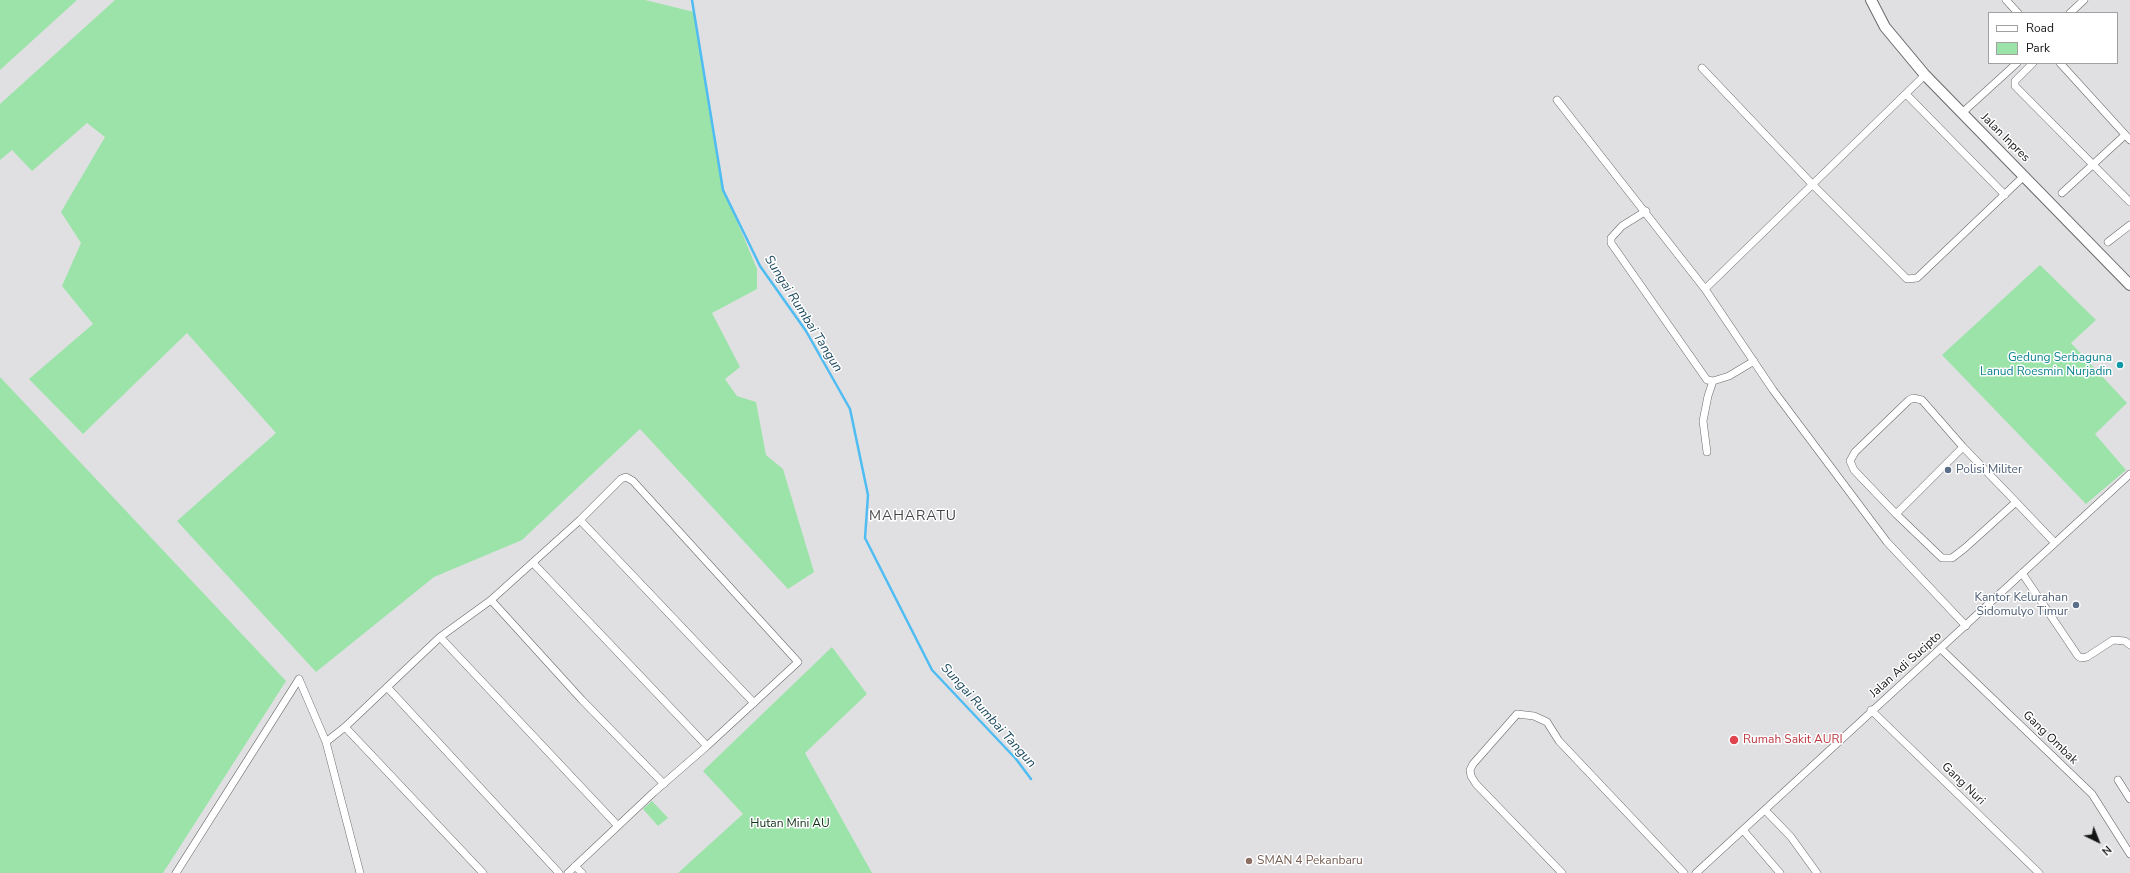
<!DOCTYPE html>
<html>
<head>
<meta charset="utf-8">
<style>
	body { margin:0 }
	#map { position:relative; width:2130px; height:873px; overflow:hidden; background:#e0e0e3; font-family:"Nunito Sans",sans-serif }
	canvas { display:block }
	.legend { position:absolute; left:1988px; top:12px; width:130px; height:52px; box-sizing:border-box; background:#fff; border:1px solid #a1a1a1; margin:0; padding:5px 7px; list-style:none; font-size:12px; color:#131414 }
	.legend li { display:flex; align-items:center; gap:8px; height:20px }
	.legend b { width:20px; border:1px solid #a1a1a1 }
	.north { position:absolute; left:2078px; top:821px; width:40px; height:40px; -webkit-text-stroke:3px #fff; paint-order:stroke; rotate:137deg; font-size:11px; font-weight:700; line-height:16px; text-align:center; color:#131414 }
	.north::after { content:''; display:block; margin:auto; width:14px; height:18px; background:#131414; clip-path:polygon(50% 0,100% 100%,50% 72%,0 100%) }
</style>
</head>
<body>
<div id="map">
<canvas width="2130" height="873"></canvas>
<ul class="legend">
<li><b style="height:5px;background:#fff"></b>Road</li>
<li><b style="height:11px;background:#9be3a8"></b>Park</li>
</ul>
<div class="north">N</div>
</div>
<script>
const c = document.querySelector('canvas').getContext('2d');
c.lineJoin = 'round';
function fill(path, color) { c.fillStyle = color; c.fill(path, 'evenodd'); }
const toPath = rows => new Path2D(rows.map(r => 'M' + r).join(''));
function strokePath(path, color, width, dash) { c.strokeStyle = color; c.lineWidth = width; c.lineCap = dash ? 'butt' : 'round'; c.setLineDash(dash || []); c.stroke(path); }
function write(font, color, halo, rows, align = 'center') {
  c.font = font + ' "Nunito Sans",sans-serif'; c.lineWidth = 3; c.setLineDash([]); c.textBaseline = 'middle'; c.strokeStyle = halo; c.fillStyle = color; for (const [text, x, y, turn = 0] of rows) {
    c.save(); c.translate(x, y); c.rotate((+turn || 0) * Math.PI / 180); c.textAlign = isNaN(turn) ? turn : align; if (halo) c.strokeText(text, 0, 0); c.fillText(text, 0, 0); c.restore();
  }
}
fill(toPath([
	[0,0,77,0,0,70],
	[115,0,645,0,694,12,724,190,757,269,757,289,712,313,740,367,725,379,737,396,756,402,766,455,783,469,814,572,788,589,640,429,522,540,434,577,316,672,177,521,276,433,187,333,83,434,29,379,93,324,62,286,81,243,61,212,105,137,87,123,32,171,12,150,0,160,0,104],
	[2040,265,2096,320,2071,343,2127,403,2095,434,2126,470,2086,504,1942,355],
	[0,377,286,681,163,873,0,873],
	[832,647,867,694,805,753,872,873,678,873,743,814,703,771],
	[652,801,668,818,658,826,643,809]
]), '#9be3a8');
strokePath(toPath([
	[692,0,723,190,760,266,806,331,850,409,868,495,865,538,932,670,1016,759,1031,779]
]), '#4fbcf2', 2.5);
const street = toPath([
	[2006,0,2018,13],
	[2070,13,2084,0],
	[2033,63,2015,81,2015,86,2130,202],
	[2060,63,2130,140],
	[1702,68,1813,185,1907,279,1917,278,2024,176],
	[1906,94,2005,195],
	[1557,100,1705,289,1773,390,1887,542,1966,626],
	[1962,113,2017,63],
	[2062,193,2125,135],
	[1646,211,1622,226,1611,238,1611,243,1707,380,1713,381,1729,376,1754,361],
	[2108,242,2130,225],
	[1705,289,1925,75],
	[1707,452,1703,421,1708,396,1713,381],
	[2016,502,1965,548,1952,558,1942,558,1896,514,1854,470,1850,461,1855,452,1909,400,1913,398,1922,400,1963,447,2016,502,2055,543],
	[1896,514,1963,447],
	[580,520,754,703],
	[533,563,707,746],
	[2022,573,2078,656,2081,658,2087,657,2113,640,2125,641,2130,645],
	[491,600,582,700,664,784],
	[440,637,618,826],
	[1941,649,2092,794,2130,854],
	[299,679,326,742,360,873],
	[387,687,559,873],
	[1871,710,2039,873],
	[345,727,483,873],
	[326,742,345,727,440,637,491,600,580,520,621,479,626,477,633,481,798,662,707,746,654,792,568,873],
	[2118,780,2130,799],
	[1765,810,1791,837,1817,873],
	[1743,830,1780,873],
	[575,866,582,873],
	[176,873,299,679],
	[1562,873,1476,784,1471,776,1470,770,1473,764,1517,714,1534,716,1547,722,1559,741,1684,873],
	[1696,873,2130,474]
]);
const secondary = toPath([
	[1871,0,1885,27,1925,75,2130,285]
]);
strokePath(street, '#69696b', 8);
strokePath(secondary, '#69696b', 12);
strokePath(street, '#fff', 7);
strokePath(secondary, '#fff', 10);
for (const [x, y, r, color] of [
	[2120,365,4,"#0f9aa8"],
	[1948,470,4,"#5c6f8a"],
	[2076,605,4,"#5c6f8a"],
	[1734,740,5,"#e0444e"],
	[1249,861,4,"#8d6e63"]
]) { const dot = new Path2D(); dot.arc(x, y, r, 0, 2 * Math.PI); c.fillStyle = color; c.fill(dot); strokePath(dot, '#fff', 1.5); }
write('12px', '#131414', '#fff', [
	["Jalan Inpres",2005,138,45],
	["Jalan Adi Sucipto",1906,665,-42],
	["Gang Ombak",2050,738,44],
	["Gang Nuri",1963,784,44]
]);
write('12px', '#0d838f', '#fff', [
	["Gedung Serbaguna",2112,358],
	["Lanud Roesmin Nurjadin",2112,372]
], 'right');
write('12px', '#4e5e75', '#fff', [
	["Polisi Militer",1956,470],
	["Kantor Kelurahan",2068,598,"right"],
	["Sidomulyo Timur",2068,612,"right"]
], 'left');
write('12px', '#be3a42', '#fff', [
	["Rumah Sakit AURI",1743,740]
], 'left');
write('12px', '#0f3218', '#fff', [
	["Hutan Mini AU",790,824]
]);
write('12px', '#785e54', '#fff', [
	["SMAN 4 Pekanbaru",1257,861]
], 'left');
write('italic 13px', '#1b495f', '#fff', [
	["Sungai Rumbai Tangun",803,314,58],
	["Sungai Rumbai Tangun",988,716,48]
]);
c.letterSpacing = '1px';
write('14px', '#434446', '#fff', [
	["MAHARATU",913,517]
]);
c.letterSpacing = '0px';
</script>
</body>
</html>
